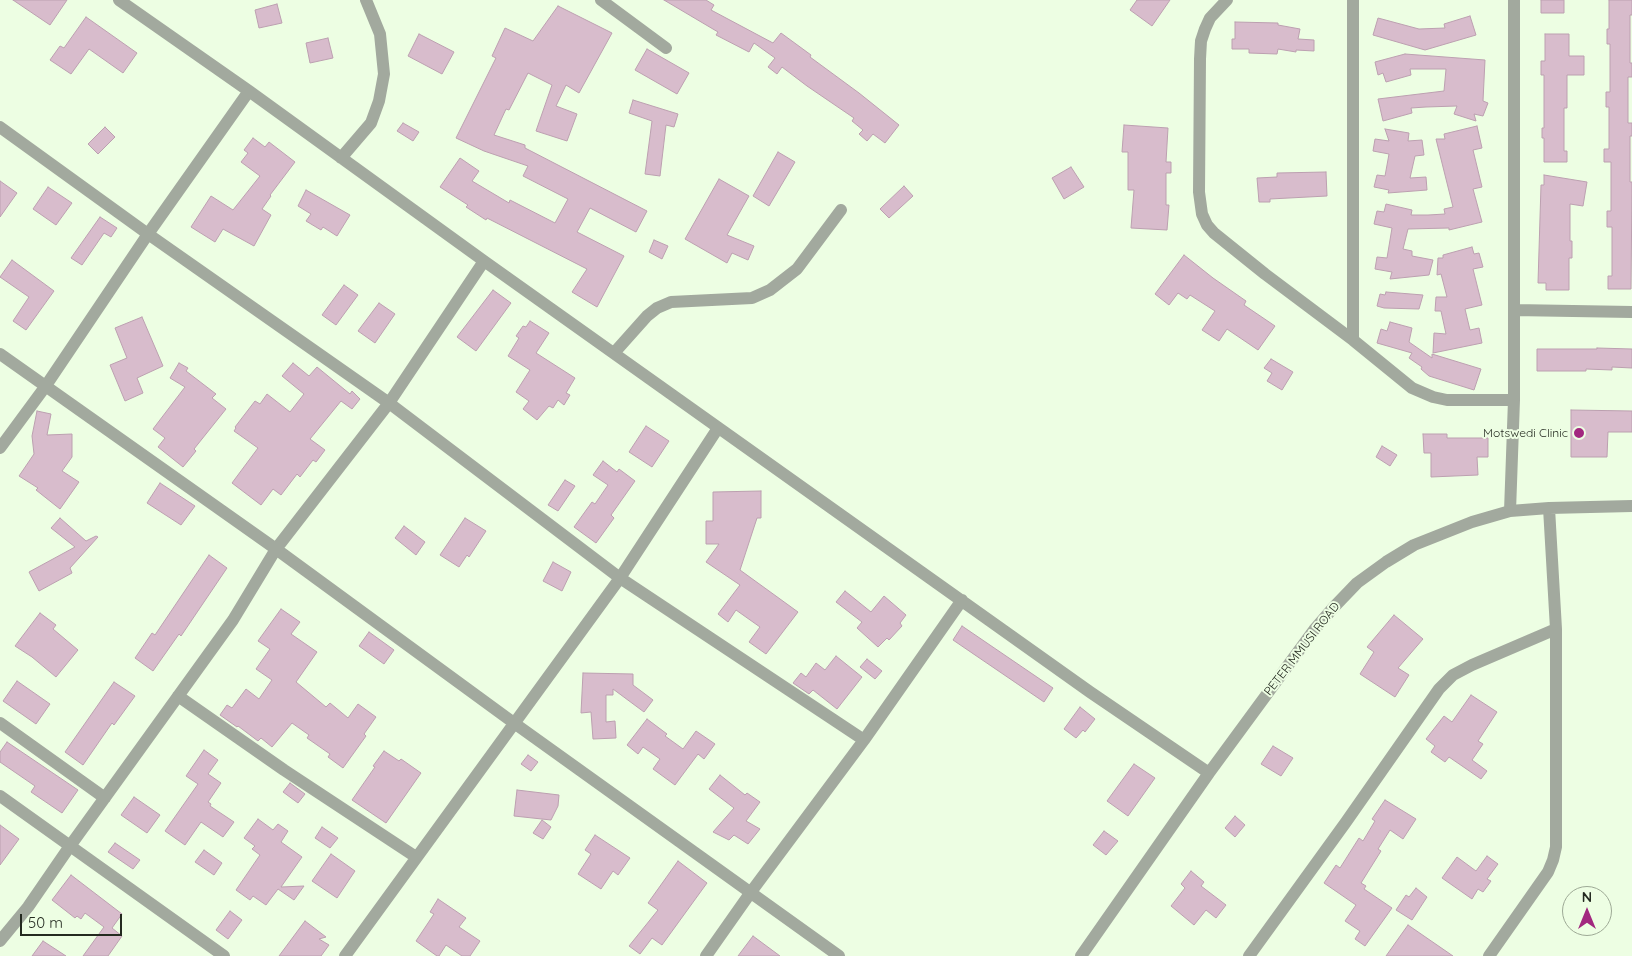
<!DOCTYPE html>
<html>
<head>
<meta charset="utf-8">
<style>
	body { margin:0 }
	#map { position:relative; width:1632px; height:956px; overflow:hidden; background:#edfee3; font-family:Quicksand,sans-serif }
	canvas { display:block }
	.north { position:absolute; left:1562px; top:886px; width:50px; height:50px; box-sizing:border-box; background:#edfee3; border:1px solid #9da995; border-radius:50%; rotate:0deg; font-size:14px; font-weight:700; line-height:20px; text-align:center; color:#242a20 }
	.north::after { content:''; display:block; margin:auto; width:18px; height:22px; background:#a2287f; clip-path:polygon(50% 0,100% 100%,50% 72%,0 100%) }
	.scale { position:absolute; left:20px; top:914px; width:102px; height:22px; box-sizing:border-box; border:2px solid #242a20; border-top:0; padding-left:6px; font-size:15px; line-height:18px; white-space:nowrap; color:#242a20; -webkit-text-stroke:4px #edfee3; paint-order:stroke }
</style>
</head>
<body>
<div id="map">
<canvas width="1632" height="956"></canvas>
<div class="north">N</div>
<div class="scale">50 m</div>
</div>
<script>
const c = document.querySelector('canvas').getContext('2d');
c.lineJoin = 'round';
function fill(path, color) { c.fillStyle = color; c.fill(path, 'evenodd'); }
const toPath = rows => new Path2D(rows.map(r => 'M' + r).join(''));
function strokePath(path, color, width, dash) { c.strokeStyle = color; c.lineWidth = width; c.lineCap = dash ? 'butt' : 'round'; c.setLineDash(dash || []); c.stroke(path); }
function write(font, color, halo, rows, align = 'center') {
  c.font = font + ' Quicksand,sans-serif'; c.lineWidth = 4; c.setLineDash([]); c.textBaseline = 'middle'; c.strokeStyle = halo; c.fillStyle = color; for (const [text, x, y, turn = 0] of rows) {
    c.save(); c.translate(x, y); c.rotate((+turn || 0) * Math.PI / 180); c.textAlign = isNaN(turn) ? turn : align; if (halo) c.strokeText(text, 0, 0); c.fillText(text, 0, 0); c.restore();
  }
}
const building = toPath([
	[13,0,67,0,50,25,13,0],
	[664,0,706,0,714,5,711,10,773,43,781,33,811,55,810,57,859,93,899,125,885,143,873,134,867,141,859,134,863,130,852,121,854,118,807,86,782,67,777,74,768,67,775,58,754,43,749,52,716,35,718,32,664,0],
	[1137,0,1170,0,1152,26,1130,10,1137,0],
	[1541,0,1564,0,1564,13,1541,13,1541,0],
	[1609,0,1632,0,1632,15,1630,15,1630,63,1632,63,1632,77,1628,77,1628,123,1632,123,1632,136,1630,136,1630,182,1632,182,1631,289,1608,289,1608,276,1612,276,1612,227,1607,227,1607,211,1611,211,1611,162,1604,162,1604,149,1609,149,1609,107,1606,107,1606,92,1610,92,1610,44,1607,44,1607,29,1609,29,1609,0],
	[277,4,282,23,259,28,255,10,277,4],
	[558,6,612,33,579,93,566,85,556,106,577,114,567,141,536,131,552,85,528,73,509,110,506,109,494,135,525,145,525,148,647,211,636,232,590,208,577,232,624,256,597,307,572,292,587,269,487,218,486,220,466,207,468,205,440,187,460,158,479,171,472,181,509,203,510,200,555,223,568,199,523,176,528,166,484,151,456,138,496,58,492,56,505,28,533,41,558,6],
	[1470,16,1476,35,1425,50,1373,35,1378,18,1419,29,1445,28,1444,24,1470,16],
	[86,17,137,53,123,73,89,49,71,74,50,60,60,46,64,48,86,17],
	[1235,22,1278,23,1278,25,1300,29,1298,39,1314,40,1314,51,1296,50,1296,52,1278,49,1277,54,1249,53,1249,49,1232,49,1232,39,1235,39,1235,22],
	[419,34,454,52,442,74,408,56,419,34],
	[1545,34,1569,34,1569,56,1584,56,1584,75,1567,75,1567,108,1564,108,1564,151,1567,151,1567,162,1544,162,1544,138,1542,138,1542,128,1544,128,1544,75,1541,75,1541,61,1545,61,1545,34],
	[328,38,333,58,310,63,306,43,328,38],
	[647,49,689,73,677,94,635,70,647,49],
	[1405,54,1485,60,1483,101,1488,103,1483,116,1474,114,1476,121,1454,114,1457,106,1426,107,1411,108,1412,113,1383,121,1378,99,1444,91,1446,69,1410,69,1411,75,1386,82,1383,73,1378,75,1375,62,1405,54],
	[633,100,678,114,674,127,666,125,660,176,645,174,652,121,629,113,633,100],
	[403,123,419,132,413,141,397,131,403,123],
	[1124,125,1168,128,1166,162,1171,162,1171,173,1166,173,1166,205,1169,205,1167,230,1131,228,1134,190,1128,190,1128,152,1122,152,1124,125],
	[1477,126,1482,148,1473,150,1482,187,1473,189,1482,222,1449,230,1449,228,1408,229,1403,249,1412,251,1412,256,1433,260,1429,275,1390,279,1392,272,1375,269,1377,257,1387,258,1392,228,1374,224,1377,211,1384,212,1386,204,1412,210,1411,215,1428,215,1445,214,1444,209,1453,207,1436,139,1445,139,1444,134,1477,126],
	[105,127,115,137,98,154,88,144,105,127],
	[1385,129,1409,133,1408,141,1422,140,1424,155,1415,156,1410,178,1426,177,1427,190,1388,193,1389,190,1374,187,1377,175,1385,176,1389,154,1373,151,1375,139,1389,141,1385,129],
	[253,138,265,147,269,142,295,162,270,195,271,196,262,209,271,215,254,246,223,229,215,242,191,227,211,196,233,210,260,176,241,162,248,153,244,150,253,138],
	[778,152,795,162,769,206,753,196,778,152],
	[1071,167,1084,187,1064,199,1052,178,1071,167],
	[1326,172,1327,196,1270,199,1270,202,1259,202,1257,178,1277,177,1277,173,1326,172],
	[1544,175,1587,182,1583,206,1570,204,1570,241,1572,241,1572,258,1569,258,1569,290,1546,290,1546,283,1538,283,1541,185,1544,185,1544,175],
	[719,179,749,196,727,235,754,246,748,260,732,253,727,263,685,239,719,179],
	[0,181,17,193,0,217,0,181],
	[904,186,913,196,889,218,880,209,904,186],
	[48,187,72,203,56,225,33,209,48,187],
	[306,190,350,215,337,236,323,227,321,230,306,221,311,214,298,206,306,190],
	[100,217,117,228,111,237,104,233,82,265,71,258,100,217],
	[654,240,668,246,662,259,649,252,654,240],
	[1472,247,1474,254,1479,253,1483,267,1473,269,1482,305,1465,309,1470,330,1479,328,1482,343,1433,353,1434,333,1446,334,1441,311,1435,311,1436,297,1447,297,1441,274,1437,275,1438,258,1443,258,1443,255,1472,247],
	[1184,255,1213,278,1246,301,1244,305,1275,326,1258,350,1227,329,1219,341,1202,330,1215,311,1190,295,1187,299,1178,293,1169,305,1155,294,1184,255],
	[12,260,54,291,26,330,13,321,29,297,0,277,12,260],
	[344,285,358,295,336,325,322,315,344,285],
	[493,290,511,303,476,351,457,337,493,290],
	[1386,292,1423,295,1419,309,1384,308,1377,306,1380,294,1385,295,1386,292],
	[379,303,395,314,375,343,358,331,379,303],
	[142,317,163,366,137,378,143,393,125,401,110,365,127,358,115,328,142,317],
	[530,321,549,333,536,353,575,378,566,393,570,395,564,405,558,400,553,408,549,406,537,420,523,409,529,401,516,392,530,370,508,356,519,338,516,336,523,326,526,327,530,321],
	[1390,322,1412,328,1409,342,1432,358,1432,354,1481,369,1474,390,1429,376,1421,369,1422,367,1409,358,1412,353,1377,343,1381,329,1387,331,1390,322],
	[1597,348,1632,349,1632,368,1612,367,1612,370,1586,369,1586,371,1537,371,1537,349,1597,349,1597,348],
	[1271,359,1293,372,1282,390,1267,381,1272,373,1264,368,1271,359],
	[179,363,188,368,186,371,216,394,212,398,226,409,194,449,196,451,183,467,158,447,165,438,153,429,185,387,170,378,179,363],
	[293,363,309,376,317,367,350,394,352,391,360,399,352,409,341,401,310,439,325,450,316,462,313,460,300,477,297,474,281,495,273,489,261,505,232,483,258,448,234,431,236,428,235,427,255,401,260,404,267,394,290,412,304,394,282,376,293,363],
	[1571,410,1632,411,1632,432,1608,432,1607,457,1571,457,1571,410],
	[37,411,51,414,47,435,72,434,72,457,62,471,79,482,60,509,36,490,38,488,19,476,34,454,32,436,37,411],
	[646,426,669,441,652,467,629,452,646,426],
	[1423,434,1447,434,1447,438,1488,438,1488,457,1477,457,1478,475,1431,477,1431,453,1424,453,1423,434],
	[1382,446,1397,455,1390,466,1376,457,1382,446],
	[603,461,617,472,619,469,635,481,611,515,614,518,596,543,574,527,592,502,595,504,608,485,593,475,603,461],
	[565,480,575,486,558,511,548,505,565,480],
	[160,483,195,506,181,525,147,503,160,483],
	[761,491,761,518,757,518,740,570,798,612,766,654,749,642,760,627,736,610,728,622,718,614,740,585,706,562,719,544,706,544,706,521,713,521,713,492,761,491],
	[60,518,86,541,96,536,98,537,70,568,72,573,39,591,29,572,75,547,51,528,60,518],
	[465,518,486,531,469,557,467,555,459,567,440,555,465,518],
	[404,526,425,542,416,555,395,538,404,526],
	[209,555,227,568,181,636,179,634,153,671,135,658,152,633,155,635,209,555],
	[553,562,571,572,562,591,543,581,553,562],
	[845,591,871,612,884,596,906,615,900,623,902,626,889,640,887,638,878,647,857,628,862,622,836,602,845,591],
	[281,609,300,622,291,634,317,652,296,682,326,707,330,703,348,718,358,704,376,717,364,734,366,736,343,768,328,757,330,754,307,738,309,735,292,723,272,747,261,738,258,741,238,726,237,727,220,715,227,705,232,708,246,689,259,699,272,680,256,669,270,649,258,641,281,609],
	[40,613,56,625,53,629,78,650,56,677,32,657,15,646,40,613],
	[1394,615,1423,639,1398,668,1409,675,1395,697,1360,674,1374,652,1367,647,1394,615],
	[962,626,1053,688,1044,702,953,640,962,626],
	[369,632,394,650,384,664,359,646,369,632],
	[836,656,862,677,837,709,813,690,809,694,793,683,801,673,806,677,816,663,825,670,836,656],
	[867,659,882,671,875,679,860,667,867,659],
	[583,673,633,674,633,685,653,700,644,712,613,689,613,695,606,695,606,722,615,721,616,738,593,739,591,712,581,713,583,673],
	[17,681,50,704,36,724,3,701,17,681],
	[114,682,135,696,114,725,112,723,83,765,65,752,114,682],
	[1471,695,1497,712,1478,741,1483,744,1472,760,1487,771,1481,779,1449,757,1445,762,1431,752,1435,746,1426,739,1444,716,1452,722,1471,695],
	[1080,707,1095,719,1085,732,1083,730,1076,738,1064,729,1080,707],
	[647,719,667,734,665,736,683,749,696,731,715,744,704,759,698,754,675,785,653,769,660,759,643,747,638,754,627,745,647,719],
	[7,742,78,790,62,813,31,792,35,786,0,762,0,752,7,742],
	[1273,746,1293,758,1281,776,1261,764,1273,746],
	[204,750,218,760,208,774,221,783,208,802,211,804,210,806,234,822,223,837,201,822,185,845,165,831,198,784,186,776,204,750],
	[384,751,399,761,401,759,421,773,386,823,352,800,375,767,373,766,384,751],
	[528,755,538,762,531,771,521,764,528,755],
	[1134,764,1155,778,1128,816,1107,801,1134,764],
	[720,775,745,795,747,793,760,802,746,821,760,829,748,844,734,835,729,840,713,832,734,808,709,789,720,775],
	[290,783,305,794,298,803,283,792,290,783],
	[517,790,559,795,558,806,551,820,514,816,517,790],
	[134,797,160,815,147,833,121,815,134,797],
	[1385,800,1416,819,1403,839,1390,830,1378,849,1381,851,1361,883,1366,886,1364,889,1392,908,1365,946,1355,939,1360,931,1345,921,1356,905,1324,883,1336,865,1340,868,1359,838,1363,841,1375,821,1372,819,1385,800],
	[1235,816,1245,825,1235,837,1225,828,1235,816],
	[258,819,273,830,278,824,288,831,281,842,302,857,281,887,304,886,294,900,278,889,266,905,253,896,250,900,236,890,260,855,252,849,255,846,244,838,258,819],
	[542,820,551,827,543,839,533,833,542,820],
	[0,825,19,839,0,865,0,825],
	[322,827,338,838,330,848,315,838,322,827],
	[1104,831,1118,841,1106,855,1093,845,1104,831],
	[595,835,630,858,618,875,613,871,601,889,578,874,591,854,585,850,595,835],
	[115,843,140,860,133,869,108,852,115,843],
	[204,850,222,863,214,875,195,862,204,850],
	[331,854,355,871,337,898,312,881,331,854],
	[1487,856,1498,864,1487,879,1491,881,1483,892,1478,889,1472,899,1442,878,1457,857,1476,871,1487,856],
	[678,861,707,883,662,945,652,938,640,954,629,946,658,910,648,903,678,861],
	[1191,871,1204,882,1201,886,1226,905,1216,918,1206,910,1194,925,1171,906,1185,888,1181,884,1191,871],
	[71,875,122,914,112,928,122,936,108,956,83,956,104,927,85,913,81,919,77,916,75,918,52,900,71,875],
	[1416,888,1427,897,1412,920,1396,910,1406,895,1409,897,1416,888],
	[438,899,466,918,459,927,480,941,470,956,462,956,446,945,439,956,437,956,416,941,434,914,430,912,438,899],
	[230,911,242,920,228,939,216,930,230,911],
	[305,921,326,937,319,939,329,945,321,956,279,956,305,921],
	[1408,925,1453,956,1386,956,1408,925],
	[753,936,780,956,738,956,753,936],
	[43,941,66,956,32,956,43,941]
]);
fill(building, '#d8bccc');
strokePath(building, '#bca0b0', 1);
strokePath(toPath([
	[119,0,249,91,484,261,1090,692,1209,773],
	[601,0,666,48],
	[1227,0,1210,18,1205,29,1201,41,1200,59,1199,192,1202,214,1207,225,1214,233,1265,274,1353,340,1412,388,1433,397,1447,400,1514,400],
	[1353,0,1353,340],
	[0,127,148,234,389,403,620,578,864,740],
	[341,158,371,123,379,101,384,74,380,34,366,0],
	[1514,310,1632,312],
	[614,353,647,316,657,308,671,302,752,298,770,290,797,269,841,210],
	[0,354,276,549,514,723,839,956],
	[0,448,45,387,148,234,249,91],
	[1510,511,1514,400,1514,0],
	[178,696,284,770,416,857],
	[0,723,105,798],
	[0,796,224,956],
	[0,941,28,907,70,846,233,620,276,549,389,403,484,261],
	[345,956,620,578,718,428],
	[706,956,751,892,864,740,962,600],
	[1081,956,1209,773,1314,630,1333,608,1357,583,1386,562,1414,545,1472,522,1510,511,1549,508,1632,506],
	[1249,956,1346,822,1439,689,1453,675,1472,665,1556,629],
	[1489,956,1548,872,1553,860,1556,847,1556,629,1549,508]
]), '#a2a99e', 12);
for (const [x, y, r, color] of [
	[1579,433,6,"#a2287f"]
]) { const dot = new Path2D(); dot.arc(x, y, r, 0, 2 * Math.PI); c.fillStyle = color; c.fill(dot); strokePath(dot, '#edfee3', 2); }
write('12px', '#242a20', '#edfee3', [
	["Motswedi Clinic",1568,433]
], 'right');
write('12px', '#242a20', '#edfee3', [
	["PETER MMUSI ROAD",1302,649,-52]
]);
</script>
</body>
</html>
